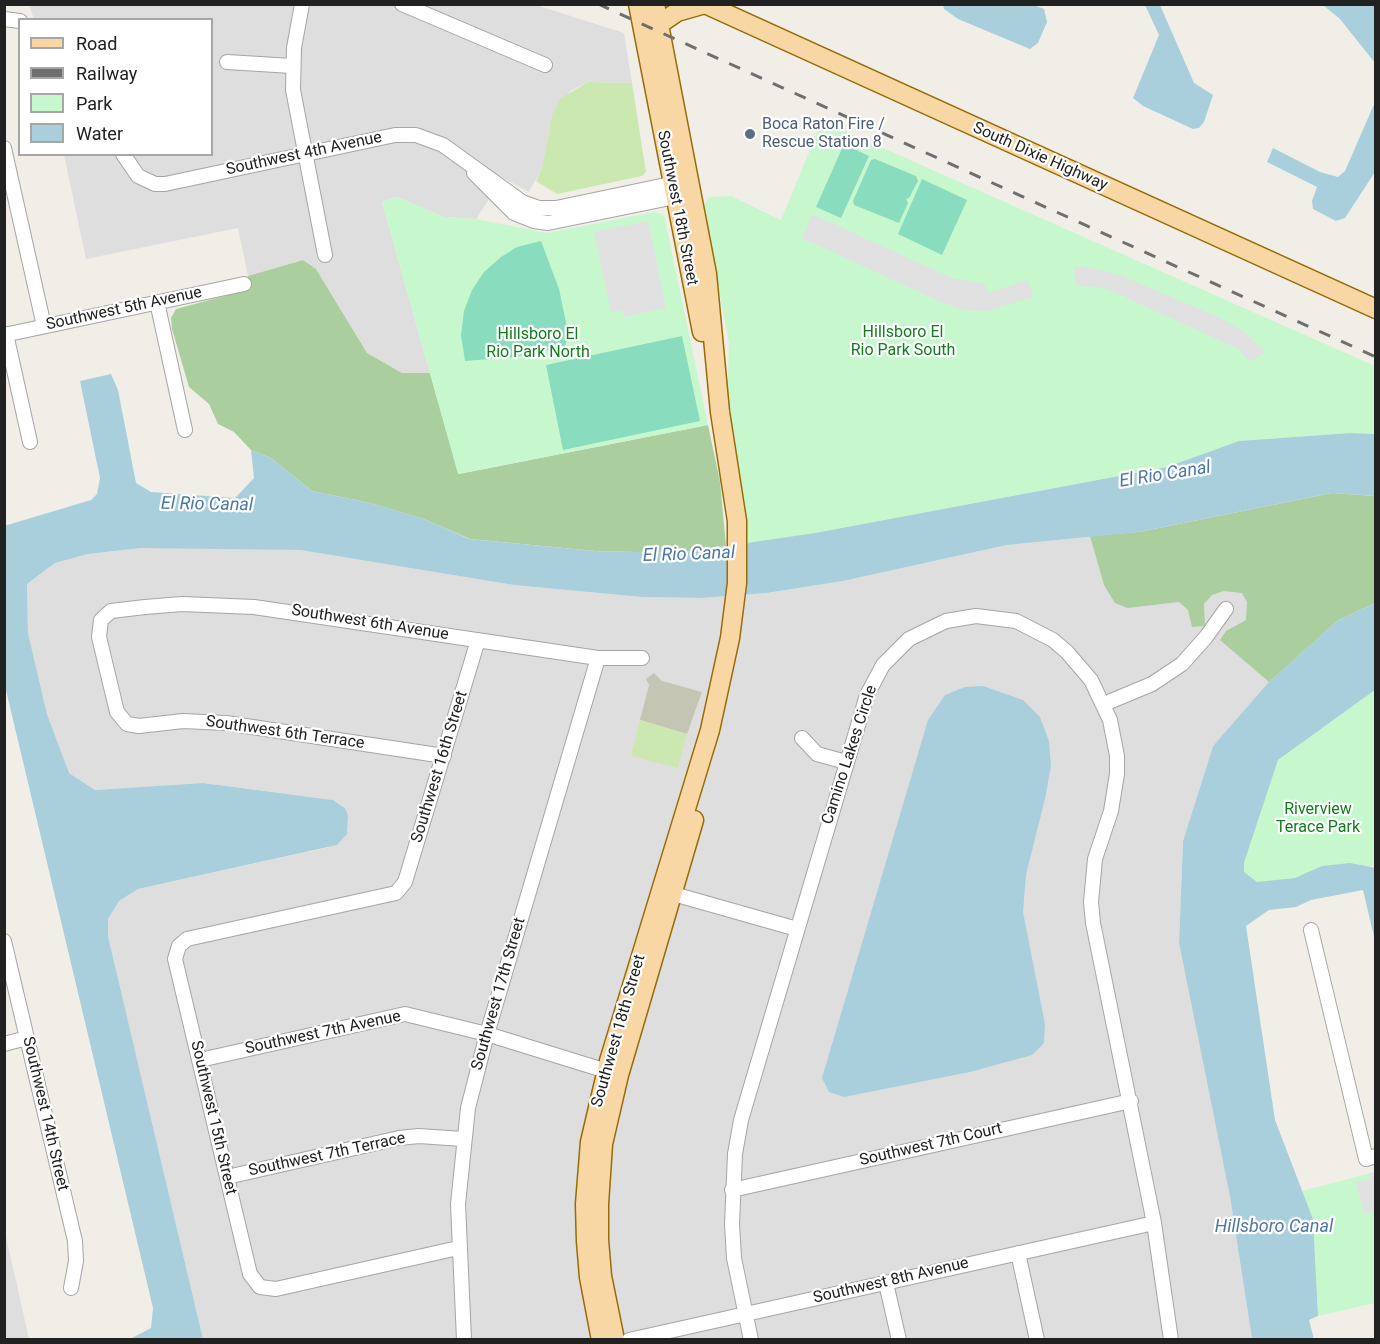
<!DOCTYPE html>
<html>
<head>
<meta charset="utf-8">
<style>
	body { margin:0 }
	#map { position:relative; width:1380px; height:1344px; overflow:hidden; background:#f1eee8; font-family:Roboto,sans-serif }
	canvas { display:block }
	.frame { position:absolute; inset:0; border:6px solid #212121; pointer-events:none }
	.legend { position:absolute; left:18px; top:18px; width:195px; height:138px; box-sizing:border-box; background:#fff; border:2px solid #a6a6a6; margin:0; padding:8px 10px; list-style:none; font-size:18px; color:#212121 }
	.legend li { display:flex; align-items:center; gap:12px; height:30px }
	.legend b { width:30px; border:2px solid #a6a6a6 }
</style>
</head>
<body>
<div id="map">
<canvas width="1380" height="1344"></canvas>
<div class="frame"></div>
<ul class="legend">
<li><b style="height:8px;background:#f8d7a5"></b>Road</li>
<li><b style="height:8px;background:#6f6f6f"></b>Railway</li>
<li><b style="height:16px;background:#c7f8cd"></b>Park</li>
<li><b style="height:16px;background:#aacfdc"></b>Water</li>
</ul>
</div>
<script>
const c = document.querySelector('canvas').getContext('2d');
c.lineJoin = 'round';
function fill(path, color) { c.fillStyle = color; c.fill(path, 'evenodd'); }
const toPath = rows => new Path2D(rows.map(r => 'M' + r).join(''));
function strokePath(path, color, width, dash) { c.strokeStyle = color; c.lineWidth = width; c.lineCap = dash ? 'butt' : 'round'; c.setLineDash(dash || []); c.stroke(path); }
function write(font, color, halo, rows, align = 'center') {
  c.font = font + ' Roboto,sans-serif'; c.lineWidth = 4.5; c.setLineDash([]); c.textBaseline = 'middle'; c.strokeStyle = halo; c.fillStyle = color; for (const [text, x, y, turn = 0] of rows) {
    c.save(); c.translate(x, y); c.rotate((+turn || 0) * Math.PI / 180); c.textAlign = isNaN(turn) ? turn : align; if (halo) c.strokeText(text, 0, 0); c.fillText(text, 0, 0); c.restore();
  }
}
fill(toPath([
	[29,5,536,5,624,33,632,83,588,82,570,91,552,115,542,168,529,192,503,178,476,219,444,217,397,197,382,202,430,373,402,373,367,353,316,269,303,260,248,276,238,228,86,259,64,155,212,154,212,20,34,19],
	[1139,532,1337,621,1213,746,1183,841,1179,943,1230,1197,1252,1339,203,1339,108,936,108,919,119,901,138,889,330,847,348,815,345,808,333,800,203,783,95,790,69,773,47,714,28,633,27,584,55,563,88,554,141,548,200,547,300,550,514,585,641,597,702,598,768,593,843,581,1007,545],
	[5,1232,29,1339,5,1339]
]), '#dfdede');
fill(toPath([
	[654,673,662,681,702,692,687,734,640,720,649,685,646,679]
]), '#c5c5b3');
fill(toPath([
	[588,82,632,83,646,172,642,176,557,194,536,181,542,168,552,115,561,98],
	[640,720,687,734,678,768,631,756]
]), '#cae8b0');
fill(toPath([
	[303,260,316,269,367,353,402,373,430,373,459,474,708,425,720,482,726,546,678,553,595,551,470,539,424,519,370,503,312,491,271,458,251,450,234,432,218,424,209,404,189,387,172,329,171,318,176,309,251,289,248,276],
	[1332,493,1375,496,1375,603,1337,621,1269,682,1220,640,1226,631,1246,620,1247,602,1242,593,1224,591,1212,595,1204,604,1205,626,1192,627,1188,610,1179,602,1127,608,1115,603,1104,585,1090,536,1139,532]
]), '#abce9e');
fill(toPath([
	[822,121,1375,366,1375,434,1350,433,1239,441,1167,467,815,533,747,543,741,488,727,407,729,343,703,206,709,197,731,196,781,220],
	[397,197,444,217,476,219,547,233,654,212,664,215,708,425,458,474,382,202],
	[1375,690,1375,865,1244,895,1244,863,1278,760],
	[1375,1172,1375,1303,1318,1316,1313,1219,1302,1191]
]), '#c7f8cd');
fill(toPath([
	[844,144,869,156,841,218,816,207],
	[875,159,916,176,918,181,909,198,906,199,908,203,899,223,854,205,853,201,871,160],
	[922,179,967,200,942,255,898,234],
	[541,241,559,289,569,337,564,347,514,357,465,361,461,335,464,311,472,290,484,272,501,257,517,247],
	[682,336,700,421,563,450,546,365]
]), '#89dcbe');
fill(toPath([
	[812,214,952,278,985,284,988,293,1028,280,1033,297,987,311,964,310,941,302,802,238],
	[648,221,666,308,624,317,622,310,611,312,594,232],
	[1073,267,1088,267,1120,275,1227,321,1243,331,1265,352,1250,362,1238,349,1123,296,1100,287,1077,286],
	[1375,1172,1375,1211,1364,1214,1356,1182,1370,1179,1369,1173]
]), '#e1e1e1');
fill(toPath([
	[943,5,1034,5,1044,9,1047,22,1038,43,1030,49,958,19,944,9],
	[1145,5,1160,5,1194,83,1213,95,1204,122,1199,128,1193,129,1143,106,1133,98,1159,35],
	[1323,5,1375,5,1375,63,1340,19],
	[1375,102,1375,172,1345,218,1336,221,1313,209,1312,201,1317,187,1267,162,1273,148,1320,172,1338,177,1345,171],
	[111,374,118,390,136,483,151,492,235,498,254,478,251,450,271,458,312,491,370,503,424,519,469,539,595,551,678,553,815,533,1167,467,1239,441,1350,433,1375,434,1375,496,1332,493,1139,532,1007,545,843,581,767,593,702,598,641,597,514,585,300,550,141,548,88,554,55,563,27,584,28,633,47,714,69,773,95,790,203,783,333,800,345,808,348,815,347,834,337,845,138,889,119,901,108,919,108,936,203,1339,130,1339,151,1328,153,1308,5,686,4,526,91,500,97,494,100,478,80,381],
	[1375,603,1375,690,1278,760,1244,863,1244,872,1257,882,1295,878,1322,866,1350,863,1376,868,1375,941,1363,890,1311,900,1296,907,1269,910,1246,926,1275,1120,1313,1219,1318,1316,1309,1320,1314,1339,1252,1339,1230,1197,1179,943,1183,841,1213,746,1269,682,1337,621],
	[983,686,1023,700,1040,717,1049,741,1051,766,1045,799,1026,875,1023,912,1045,1024,1044,1043,1032,1055,970,1072,844,1097,829,1092,822,1078,928,720,945,695,965,687]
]), '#aacfdc');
const minor = toPath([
	[302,4,294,48,293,90,325,255],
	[402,4,545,65],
	[4,19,20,21],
	[227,62,292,66],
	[4,148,44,326],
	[123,154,138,176,155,184,165,184,395,135,416,135,443,145,522,202,539,208,556,208,680,182],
	[474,173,514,213,534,221,548,223,685,195],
	[157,302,185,430],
	[6,334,30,442],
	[4,335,244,284],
	[1104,704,1152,684,1182,664,1206,637,1226,609],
	[802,738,817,754,846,762],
	[444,756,226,723,183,721,139,726,127,724,117,712,99,637,101,620,111,611,145,607,182,604,254,607,598,658,642,658],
	[663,891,797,929],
	[1311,930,1366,1159,1376,1156],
	[4,941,75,1241,76,1261,71,1288],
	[4,1044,27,1038],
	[200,1060,405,1014,487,1034,613,1073],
	[227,1177,399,1138,419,1136,463,1139],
	[732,1190,1131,1101],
	[458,1248,276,1289,260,1287,250,1274,175,959,179,946,187,939,396,893,405,882,478,640],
	[1018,1253,1037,1340],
	[886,1283,899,1340],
	[464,1340,458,1204,468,1108,487,1034,598,658],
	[629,1340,1154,1223],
	[751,1340,734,1258,732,1224,735,1154,741,1120,867,695,883,665,909,639,946,621,976,616,1016,621,1053,640,1067,652,1091,680,1110,720,1117,756,1117,774,1111,811,1095,859,1091,902,1093,923,1154,1223,1171,1340]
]);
const major = toPath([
	[638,4,702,332],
	[705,4,1376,309],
	[658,25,677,12,705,4],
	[601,1340,589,1277,586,1241,585,1204,590,1142,609,1061,710,730,730,638,737,583,737,521,720,412,707,274,655,4],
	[615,1340,602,1276,599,1240,599,1204,603,1144,619,1075,694,820]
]);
strokePath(minor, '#a5a5a5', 16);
strokePath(major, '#976b06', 21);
strokePath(minor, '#fff', 14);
strokePath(major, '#f8d7a5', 18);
strokePath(toPath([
	[598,4,1376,357]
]), '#6f6f6f', 3, [12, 12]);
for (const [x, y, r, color] of [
	[750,134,6,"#5c6f8a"]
]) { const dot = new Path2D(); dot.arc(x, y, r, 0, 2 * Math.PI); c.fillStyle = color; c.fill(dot); strokePath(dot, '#fff', 2); }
write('16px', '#4e5e75', '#fff', [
	["Boca Raton Fire /",762,125],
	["Rescue Station 8",762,143]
], 'left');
write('16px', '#212121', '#fff', [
	["Southwest 4th Avenue",304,154,-12],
	["South Dixie Highway",1040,157,24],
	["Southwest 18th Street",677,208,79],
	["Southwest 5th Avenue",124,309,-12],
	["Southwest 6th Avenue",370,623,9],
	["Southwest 6th Terrace",285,733,8],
	["Camino Lakes Circle",850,755,-72],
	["Southwest 16th Street",440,767,-73],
	["Southwest 17th Street",499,994,-74],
	["Southwest 18th Street",619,1031,-74],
	["Southwest 7th Avenue",323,1033,-12],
	["Southwest 14th Street",45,1114,77],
	["Southwest 15th Street",213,1118,77],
	["Southwest 7th Court",931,1145,-13],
	["Southwest 7th Terrace",327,1155,-12],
	["Southwest 8th Avenue",891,1281,-13]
]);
write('16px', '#107d1c', '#fff', [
	["Hillsboro El",903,333],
	["Rio Park South",903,351],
	["Hillsboro El",538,335],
	["Rio Park North",538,353],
	["Riverview",1318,810],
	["Terace Park",1318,828]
]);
write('italic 18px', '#4d77a5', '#fff', [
	["El Rio Canal",1165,475,-9],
	["El Rio Canal",207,505,1],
	["El Rio Canal",689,555,-2],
	["Hillsboro Canal",1274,1227]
]);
</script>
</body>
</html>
